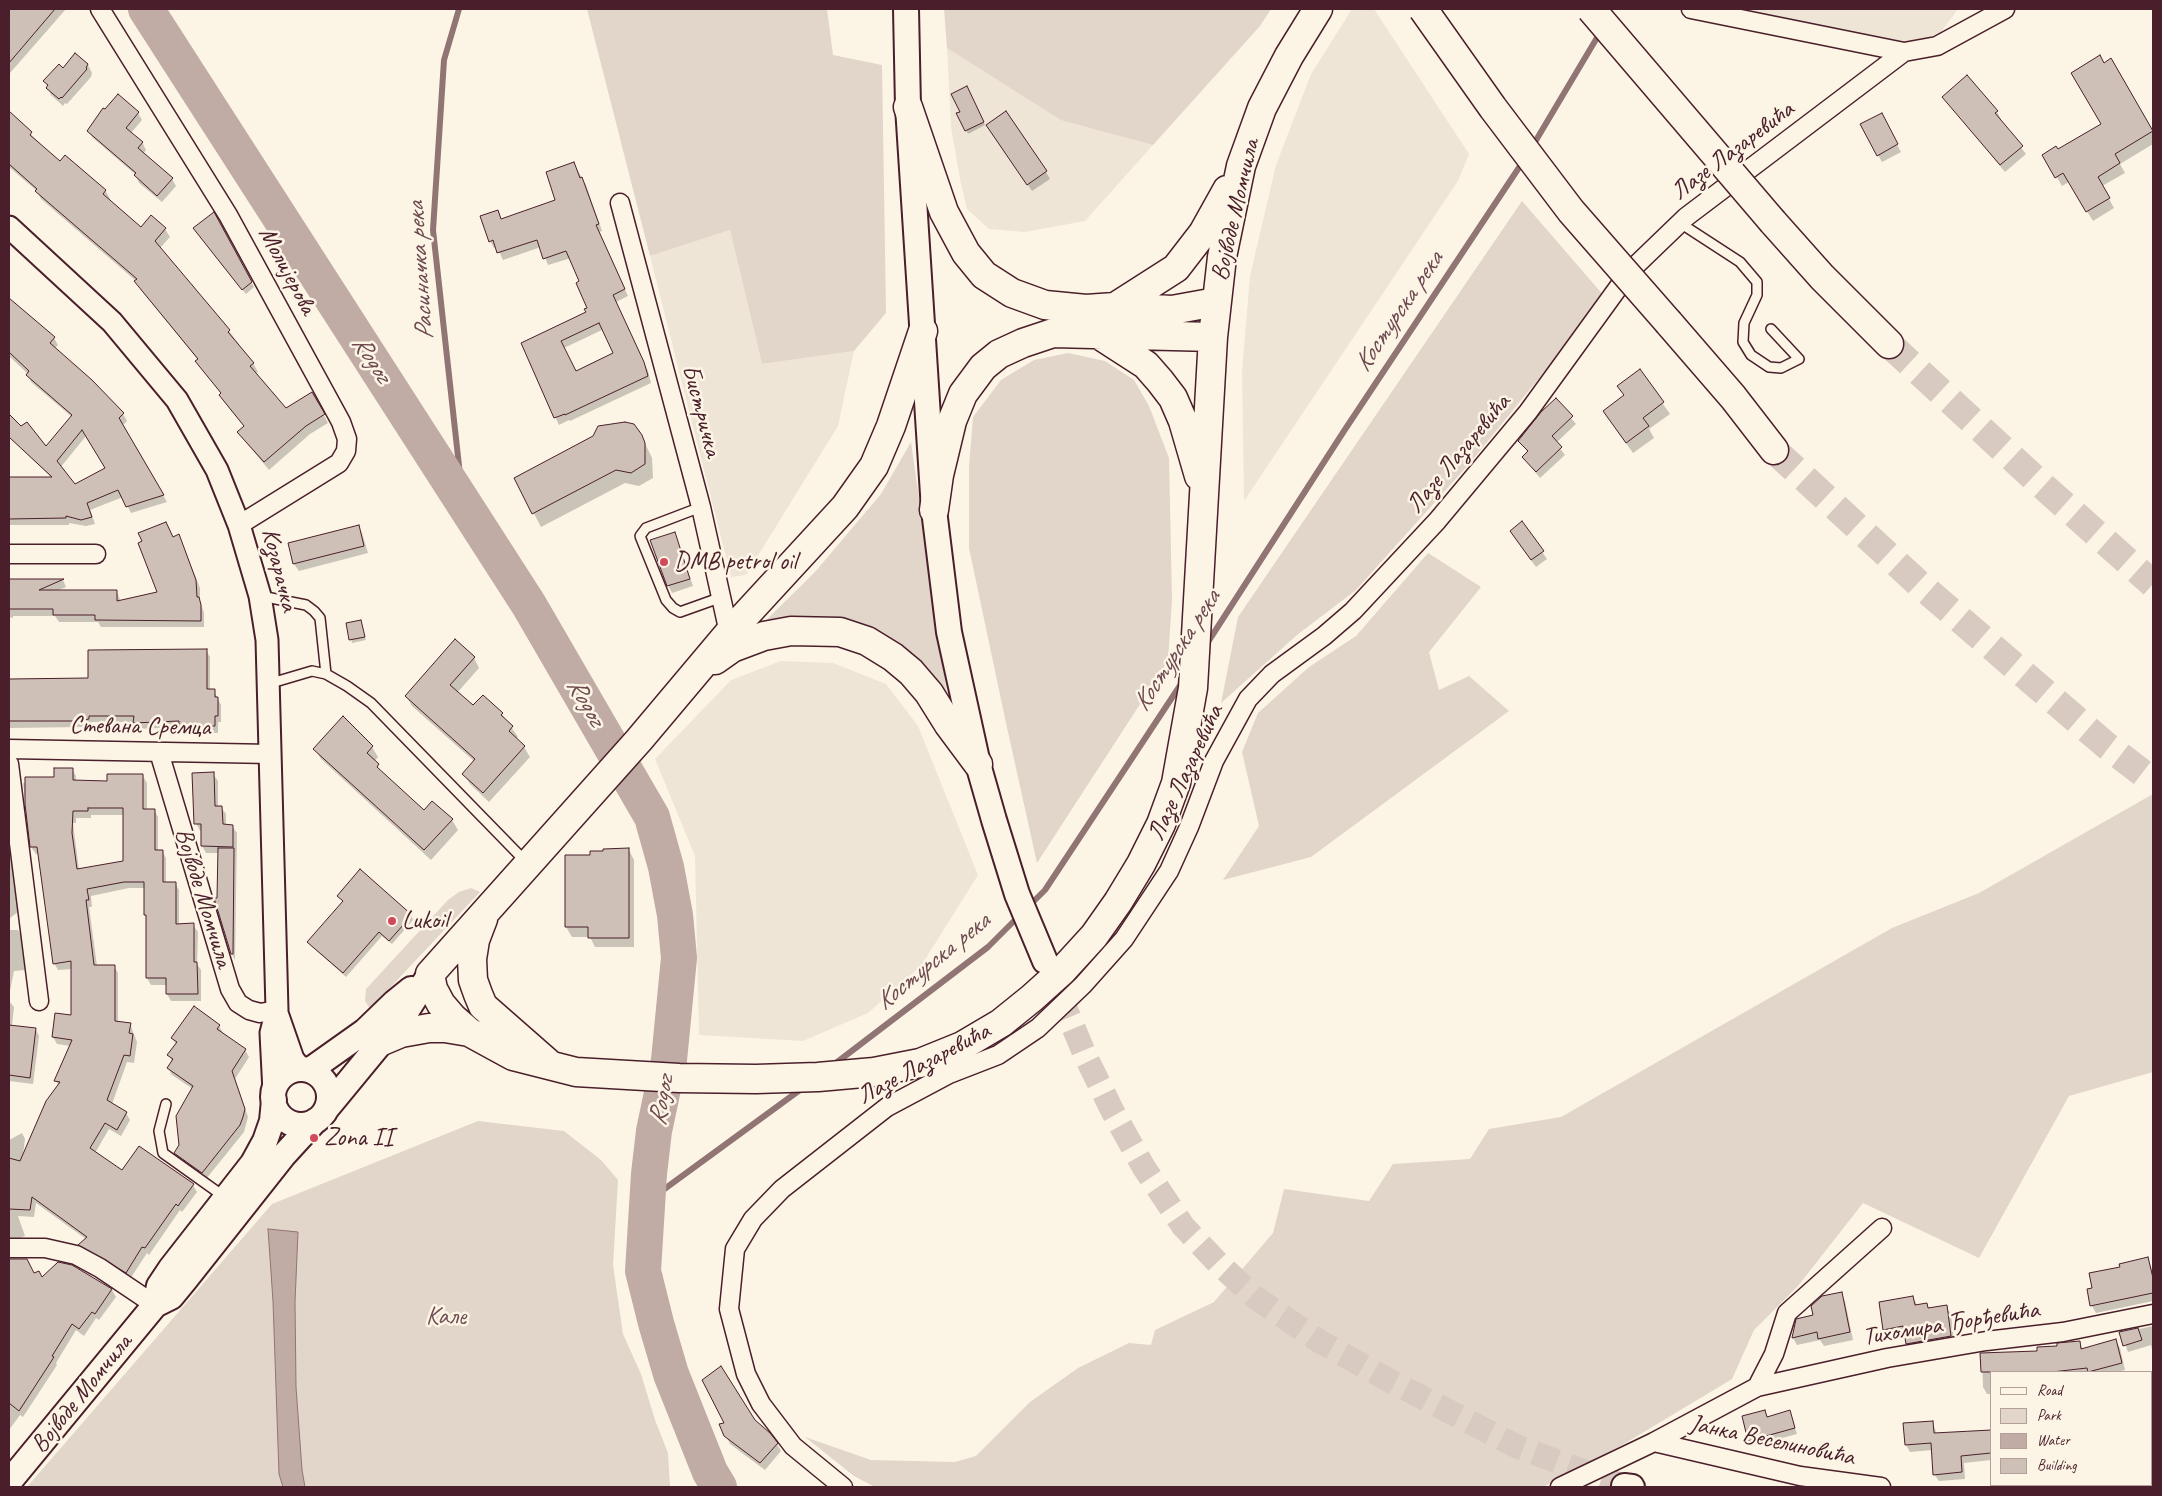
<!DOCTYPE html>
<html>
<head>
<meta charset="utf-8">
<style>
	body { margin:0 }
	#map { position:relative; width:2162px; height:1496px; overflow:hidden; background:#fcf5e5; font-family:Caveat,sans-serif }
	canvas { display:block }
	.frame { position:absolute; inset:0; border:10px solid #4a1f2b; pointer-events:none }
	.legend { position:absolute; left:1990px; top:1371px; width:162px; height:115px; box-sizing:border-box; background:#fcf5e5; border:1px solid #b59f9b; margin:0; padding:6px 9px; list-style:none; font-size:15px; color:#4a1f2b }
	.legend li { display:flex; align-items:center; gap:10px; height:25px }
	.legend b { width:25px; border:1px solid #b59f9b }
</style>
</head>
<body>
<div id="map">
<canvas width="2162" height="1496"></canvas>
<div class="frame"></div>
<ul class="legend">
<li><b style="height:6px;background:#fcf5e5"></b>Road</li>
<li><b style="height:14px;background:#e2d5ca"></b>Park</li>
<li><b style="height:14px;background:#c0aca5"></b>Water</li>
<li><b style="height:14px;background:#cfc0b7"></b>Building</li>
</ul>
</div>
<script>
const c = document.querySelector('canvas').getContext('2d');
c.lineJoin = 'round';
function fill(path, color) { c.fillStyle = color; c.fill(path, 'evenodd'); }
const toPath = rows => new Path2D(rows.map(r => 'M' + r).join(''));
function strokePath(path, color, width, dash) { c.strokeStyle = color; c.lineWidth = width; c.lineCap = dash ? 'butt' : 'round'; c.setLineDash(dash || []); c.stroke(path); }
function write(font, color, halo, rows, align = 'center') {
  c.font = font + ' Caveat,sans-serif'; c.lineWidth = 5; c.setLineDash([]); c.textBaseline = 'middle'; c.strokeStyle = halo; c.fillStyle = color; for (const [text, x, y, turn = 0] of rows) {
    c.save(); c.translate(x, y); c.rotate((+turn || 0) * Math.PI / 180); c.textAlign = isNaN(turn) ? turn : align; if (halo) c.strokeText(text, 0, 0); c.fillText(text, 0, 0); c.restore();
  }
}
fill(toPath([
	[1352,9,1374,9,1469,154,1458,181,1244,501,1242,371,1250,276,1276,165,1311,74],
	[1721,9,1958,9,1941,32,1907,46],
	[947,48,1061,119,1153,145,1085,221,1025,232,989,229,967,209,960,179,951,127],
	[730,230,762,364,854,351,838,426,746,575,731,577,650,256],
	[781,661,833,663,886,684,918,726,978,875,921,966,868,1013,803,1041,699,1035,695,856,655,759,731,680]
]), '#eee5d7');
fill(toPath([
	[587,9,827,9,833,55,882,65,886,313,854,351,762,364,730,230,650,256],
	[944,9,1271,9,1260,26,1153,145,1061,120,947,48],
	[1522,201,1605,297,1470,463,1356,590,1297,635,1221,703,1238,617],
	[1068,353,1105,361,1134,380,1149,406,1169,458,1172,599,1168,661,1037,863,1006,723,969,548,969,467,973,417,1001,380,1034,360],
	[911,442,947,695,915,661,881,640,751,635,815,572,881,494],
	[1428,553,1481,587,1429,652,1439,690,1469,676,1509,711,1311,857,1223,880,1259,826,1242,752,1258,713,1309,667,1356,636],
	[2153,794,2153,1072,2069,1096,1979,1258,1863,1203,1798,1286,1754,1330,1732,1379,1624,1444,1545,1486,1540,1487,875,1487,854,1476,805,1437,871,1460,955,1462,976,1456,1030,1402,1078,1368,1129,1343,1151,1345,1155,1330,1214,1302,1273,1233,1284,1189,1369,1201,1393,1164,1470,1159,1489,1129,1561,1117,1892,928,1979,893],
	[471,888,480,892,370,1009,365,1001,366,989,448,900,459,892],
	[478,1121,564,1131,601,1160,618,1180,613,1265,623,1334,641,1374,655,1420,668,1453,670,1487,27,1487,272,1204]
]), '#e2d5ca');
const water = toPath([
	[268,1229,298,1232,295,1302,296,1387,302,1470,305,1487,283,1487,279,1474,273,1301,268,1229]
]);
fill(water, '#c0aca5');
strokePath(water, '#917474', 1);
fill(toPath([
	[9,9,66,9,10,73,9,73],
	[76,55,88,65,92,73,91,77,67,104,65,103,63,106,51,95,45,81,63,69],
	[2111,60,2153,131,2153,144,2120,164,2125,173,2102,186,2114,208,2093,221,2069,182,2062,186,2044,155,2058,151,2103,124],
	[1967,77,1997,112,2001,119,2000,120,2026,154,2005,172,1943,97],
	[966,88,985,125,968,134,958,114,962,112],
	[9,113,60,163,105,190,110,199,109,200,141,228,165,229,170,237,160,248,229,331,253,363,258,372,255,373,285,409,312,393,328,423,310,434,269,470,244,440,239,432,245,427,225,403,220,395,222,394,202,369,197,361,198,360,141,290,136,281,41,199,37,191,9,167],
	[138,113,142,120,131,133,142,142,146,150,143,154,172,179,176,186,162,202,139,183,136,175,93,138,88,131],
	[1885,122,1901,152,1882,162,1878,155],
	[992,132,1046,172,1050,179,1032,191],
	[574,164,586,185,602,231,599,232,628,296,616,302,648,371,651,383,570,421,569,420,559,425,522,344,587,312,589,309,581,282,571,258,548,265,541,247,503,260,497,247,494,248,490,241,497,212,502,220,557,201],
	[604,329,615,354,576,372,564,348],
	[213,214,254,287,246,294,197,232],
	[9,299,54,338,58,345,54,349,123,414,127,421,122,426,167,502,131,513,123,497,90,510,95,524,86,526,69,523,69,525,9,525,9,478,52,478,9,437,9,416,46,448,72,417,31,382,28,374,9,356],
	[86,436,107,469,75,486,60,468],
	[1640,371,1670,414,1649,429,1654,438,1633,453,1604,412,1625,396],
	[1556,400,1576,424,1556,443,1565,455,1540,478,1523,457,1528,453,1520,441],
	[641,435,652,458,653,478,639,486,625,483,541,527,516,479],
	[1522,523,1547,559,1536,567,1515,538],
	[358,526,362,533,368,553,299,571,294,564,289,544],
	[674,533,693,586,672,593,668,585],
	[179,536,200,588,200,601,204,613,204,627,101,627,98,622,59,622,55,616,13,616,13,618,9,617,9,579,63,580,66,587,56,591,117,592,121,602,159,593,173,538],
	[360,621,366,640,352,643,351,639],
	[206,650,210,657,210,691,214,691,221,705,221,722,218,722,218,733,184,733,181,727,138,729,134,722,92,722,92,726,81,727,9,728,9,680,89,679],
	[474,658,479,668,457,693,473,707,502,714,518,737,516,739,524,747,530,757,489,802,470,784,464,774,475,762,412,706,406,696],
	[343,718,372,747,378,757,374,762,383,774,424,812,452,820,458,830,431,860,321,759,315,749],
	[72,769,76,776,76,782,108,783,143,776,147,783,147,810,154,810,158,817,158,851,162,851,166,858,166,883,175,883,179,890,179,925,193,925,198,932,197,964,201,970,201,1001,171,1001,167,994,167,985,151,985,147,978,147,919,145,915,145,888,129,888,91,896,92,907,89,907,97,966,114,966,118,973,118,1022,130,1024,137,1042,134,1063,127,1062,112,1104,126,1113,130,1120,121,1136,109,1129,95,1153,123,1172,193,1185,197,1192,182,1212,180,1210,149,1255,147,1253,130,1279,84,1252,80,1245,86,1239,36,1203,34,1217,18,1216,25,1236,9,1242,9,1140,22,1133,25,1139,23,1155,59,1086,56,1081,71,1046,57,1044,53,1037,72,1016,72,969,58,970,54,963,40,854,36,854,31,847,23,783,55,778],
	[91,815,124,815,124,862,79,870,73,823,76,823,76,818,91,818],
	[213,774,218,781,218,807,221,807,226,814,226,826,232,826,237,833,235,960,232,954,218,899,219,853,206,853,202,846,202,831,200,831,196,823],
	[9,828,19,911,9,919],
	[629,850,634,860,634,947,595,947,590,937,572,937,566,927,591,856],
	[339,896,411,915,413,920,392,944,382,936,346,977,311,946,309,942,344,903],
	[9,930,18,930,22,937,25,970,14,971,9,996],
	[9,1001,14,1007,12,1026,36,1030,39,1036,33,1084,9,1081],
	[219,1026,223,1033,222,1034,245,1050,249,1057,235,1079,248,1117,244,1132,206,1179,179,1160,175,1153,181,1146,193,1089,172,1075,168,1068,172,1062,169,1055,176,1044,172,1038],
	[9,1259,26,1260,34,1275,42,1278,72,1266,112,1290,116,1297,99,1320,96,1318,84,1336,76,1330,56,1363,57,1365,23,1417,20,1415,9,1430,9,1327,34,1353,9,1303],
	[2148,1259,2153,1272,2153,1301,2096,1313,2092,1306,2093,1289,2121,1268],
	[1841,1293,1845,1301,1853,1340,1824,1346,1820,1340,1797,1345,1793,1338,1797,1320,1814,1316],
	[1913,1297,1917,1305,1926,1304,1929,1309,1946,1307,1951,1314,1954,1343,1911,1351,1907,1344,1906,1333,1889,1336,1884,1329],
	[2153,1326,2153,1355,2151,1345,2128,1352,2121,1333],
	[2116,1341,2120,1348,2125,1370,2117,1372,1991,1372,1991,1394,1987,1394,1983,1387,1982,1355,2038,1353,2079,1342,2083,1349],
	[1764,1411,1768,1417,1790,1412,1797,1434,1752,1446,1749,1440],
	[754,1421,777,1444,781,1451,765,1470,730,1444,726,1436],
	[1932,1422,1937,1434,1991,1430,1991,1460,1964,1463,1965,1479,1939,1481,1934,1474,1932,1450,1910,1452,1906,1445],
	[2151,1425,2153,1425,2153,1472,2151,1470]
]), '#0003');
strokePath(toPath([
	[459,9,444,60,433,230,463,502],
	[1532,147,1601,31],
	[1206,645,1344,431,1524,160],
	[1028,907,1045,890,1183,681],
	[832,1066,988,947,1021,914],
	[648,1201,804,1087]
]), '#917474', 6);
strokePath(toPath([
	[146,9,529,605,652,817,666,867,675,915,679,958,669,1060,654,1131,649,1174,643,1271,656,1323,671,1374,710,1472,719,1487]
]), '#c0aca5', 36);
const building = toPath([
	[9,9,55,9,9,63,9,9],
	[75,53,88,64,86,68,87,69,62,98,61,97,59,99,46,88,48,85,43,81,59,64,63,68,75,53],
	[2100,55,2104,63,2111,58,2153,131,2115,154,2120,163,2098,177,2110,198,2086,212,2063,173,2055,178,2042,155,2056,146,2058,149,2101,124,2071,73,2100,55],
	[1967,75,1998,111,1995,113,2023,146,2000,165,1942,97,1967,75],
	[967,86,984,122,965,131,956,113,960,112,951,94,967,86],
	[118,94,139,112,126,128,143,142,138,148,173,178,157,196,134,175,136,173,87,131,103,108,105,109,118,94],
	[9,111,32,132,30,135,60,161,65,155,106,190,103,194,141,227,151,215,166,228,155,241,230,330,228,332,254,363,250,366,286,408,312,392,325,414,306,426,264,462,237,432,244,426,219,395,221,393,195,361,198,359,134,281,137,279,35,191,37,189,9,164,9,111],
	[1006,111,1047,171,1027,185,986,125,1006,111],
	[1882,113,1898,144,1877,156,1860,124,1882,113],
	[574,162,580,178,582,177,599,224,596,225,625,289,613,295,644,362,648,376,565,415,565,414,554,418,521,343,586,312,584,309,587,308,576,283,579,281,566,251,543,259,537,240,497,253,493,240,489,242,480,216,498,210,501,219,555,200,546,172,574,162],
	[599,323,613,353,576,371,561,341,599,323],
	[214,212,252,282,242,290,193,228,214,212],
	[9,298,55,337,50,343,92,380,124,413,119,418,164,495,126,507,118,490,87,503,92,517,81,520,66,516,66,518,9,519,9,477,52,477,9,437,9,414,21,426,27,422,46,446,72,415,26,375,29,371,9,352,9,298],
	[82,430,105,468,75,484,57,461,82,430],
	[1640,369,1664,402,1643,418,1649,426,1626,443,1603,411,1624,395,1617,386,1640,369],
	[1556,398,1573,416,1552,436,1562,447,1536,472,1522,457,1528,451,1518,441,1541,412,1556,398],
	[625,422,634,424,642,435,645,443,645,464,631,473,616,470,532,514,514,478,593,436,598,426,625,422],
	[1522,521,1544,551,1531,560,1510,531,1522,521],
	[166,522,173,537,179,534,196,580,197,597,199,597,201,605,201,621,95,620,95,615,53,615,53,609,9,609,9,579,64,579,39,590,117,590,117,601,157,592,138,543,142,541,138,533,166,522],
	[359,525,364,546,293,564,288,543,359,525],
	[675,532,690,579,667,586,650,540,675,532],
	[361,620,365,637,349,640,346,623,361,620],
	[455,639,475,657,450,685,473,705,483,695,503,713,501,715,513,726,509,731,525,746,483,793,462,774,475,759,405,696,455,639],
	[207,649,207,689,215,689,215,697,218,697,218,716,215,716,215,726,179,727,179,721,133,723,134,716,89,716,89,719,77,721,9,721,9,679,88,678,88,650,207,649],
	[343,716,373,746,367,753,379,764,377,767,424,810,432,801,453,819,424,850,313,749,343,716],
	[54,768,73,768,73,780,107,781,107,774,143,774,143,809,155,809,155,850,163,850,163,882,176,882,176,924,194,923,194,962,197,962,198,994,166,994,166,978,146,978,146,915,144,915,144,882,124,882,87,889,89,900,86,900,94,965,115,965,115,1021,131,1023,129,1033,133,1034,130,1056,124,1055,107,1100,127,1112,117,1130,105,1123,90,1148,122,1170,139,1146,194,1184,178,1206,176,1204,145,1248,142,1247,126,1273,78,1245,87,1237,32,1197,30,1210,9,1209,9,1158,20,1161,46,1101,60,1082,54,1081,72,1040,52,1037,55,1013,71,1015,71,961,53,964,37,847,30,847,25,804,25,777,54,777,54,768],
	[88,808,123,808,123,861,77,869,72,833,73,811,88,811,88,808],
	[214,772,215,806,222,806,223,824,233,825,233,847,201,846,201,824,194,824,192,773,214,772],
	[218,848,234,848,233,954,231,954,214,898,217,898,218,848],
	[629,848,629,938,588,938,588,927,565,927,565,855,590,855,590,851,603,851,603,849,629,848],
	[360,869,412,915,389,941,379,932,343,973,307,942,343,901,337,896,360,869],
	[194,1006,220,1025,217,1029,246,1049,232,1071,245,1109,243,1117,240,1125,202,1173,174,1153,179,1145,176,1116,193,1086,167,1068,173,1059,167,1055,177,1042,171,1038,194,1006],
	[9,1025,36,1028,30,1078,9,1075,9,1025],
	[2148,1257,2153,1278,2153,1293,2090,1306,2087,1289,2092,1288,2089,1273,2120,1267,2119,1264,2148,1257],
	[9,1259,27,1259,34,1273,39,1271,42,1277,58,1262,72,1265,112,1289,95,1314,92,1312,79,1329,72,1324,52,1356,54,1357,19,1411,9,1403,9,1259],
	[1842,1292,1850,1332,1818,1339,1817,1332,1792,1338,1796,1319,1813,1315,1811,1306,1822,1296,1842,1292],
	[1913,1296,1915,1305,1927,1303,1928,1308,1947,1305,1951,1336,1906,1344,1903,1326,1883,1330,1879,1302,1913,1296],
	[2138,1328,2142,1340,2123,1346,2119,1332,2138,1328],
	[2116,1339,2122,1363,2088,1372,2087,1368,2052,1372,1981,1372,1980,1353,2037,1351,2037,1347,2057,1346,2057,1343,2080,1341,2081,1349,2116,1339],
	[721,1366,755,1420,770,1433,778,1443,760,1463,724,1436,719,1424,724,1423,702,1380,721,1366],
	[1765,1410,1767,1417,1790,1410,1795,1428,1748,1441,1742,1416,1765,1410],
	[1933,1421,1934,1433,1991,1430,1991,1453,1961,1456,1962,1472,1933,1475,1931,1443,1905,1445,1903,1423,1933,1421]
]);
fill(building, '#cfc0b7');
strokePath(building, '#4a1f2b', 1);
strokePath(toPath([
	[1046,962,1085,1055,1113,1112,1143,1166,1183,1226,1218,1263,1256,1298,1319,1341,1392,1382,1518,1447,1624,1486]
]), '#d8cac0', 24, [24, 12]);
strokePath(toPath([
	[1889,344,2035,479,2153,584],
	[1774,450,1918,583,2107,746,2153,781]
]), '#d8cac0', 28, [28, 14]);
const service = toPath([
	[1680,223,1740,262,1757,282,1757,295,1744,323,1743,342,1751,355,1769,367,1781,368,1799,359,1771,329],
	[701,507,646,528,640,536,666,600,673,608,680,612,722,597],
	[261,596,306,605,314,611,320,618,326,674],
	[268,684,312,671,326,674,347,686,371,703,526,862],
	[166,1104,159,1131,163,1153,226,1198]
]);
const minor = toPath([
	[100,9,228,215,341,422,347,439,346,451,339,463,239,525],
	[1691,9,1904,52,1937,46,2005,9],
	[620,203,701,507,729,633],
	[9,554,96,554],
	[9,749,271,754],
	[159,752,230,989,238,1003,249,1010,260,1013,277,1010],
	[9,764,39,1001],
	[9,1248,45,1248,76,1255,100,1268,155,1305],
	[1757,1387,1774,1354,1787,1313,1882,1228],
	[1654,1442,1800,1476,1881,1487],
	[843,1487,793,1446,761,1404,746,1374,729,1309,735,1249,753,1219,782,1189,887,1107,949,1074,998,1055,1038,1028,1083,985,1124,939,1169,871,1189,827,1214,761,1248,699,1272,674,1324,636,1353,611,1437,521,1528,412,1631,270,1686,217,1904,52],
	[1560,1487,1654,1442,1757,1387,1887,1358,1986,1341,2063,1332,2153,1314]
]);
const tertiary = toPath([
	[9,227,112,322,177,400,217,470,239,525,260,596,267,640,277,1010,271,1033,274,1092],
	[277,1013,293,1059,301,1069]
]);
const secondary = toPath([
	[906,9,908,107,934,510,949,632,978,764,994,820,1017,894,1045,961],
	'273 1097a28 28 0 1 1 56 0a28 28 0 1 1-56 0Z',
	[310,1070,365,1031,395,1002,411,989],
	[327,1108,406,1012,430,974],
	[155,1305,159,1286,171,1268,253,1163,265,1141,272,1121,274,1100],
	[9,1482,155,1305,171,1297,185,1280,283,1156,315,1121],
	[1624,1486,1632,1487]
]);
const primary = toPath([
	[908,107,944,212,966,253,984,275,1012,293,1045,305,1086,309,1115,307,1176,268,1203,233,1227,190],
	[1115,307,1172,310,1216,302],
	[1098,334,1146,365,1160,381,1173,398,1183,421,1199,476],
	[934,510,939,475,952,421,963,394,983,367,999,354,1023,343,1053,333,1213,337],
	[715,660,732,648,764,636,791,631,840,632,867,641,893,657,911,672,929,693,949,725,978,764],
	[483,919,475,940,472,959,473,980,478,994,483,1006,548,1063],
	[430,974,433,989,441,1004,453,1018,469,1032,513,1056,576,1072,679,1078,756,1079,818,1077,874,1072,920,1063,962,1046,1001,1023,1032,998,1062,971,1094,936,1118,902,1141,864,1161,824,1176,783,1193,688,1213,337,1222,257,1241,166,1262,108,1289,56,1318,9],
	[430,974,639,740,729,633,845,507,874,466,891,426,923,331],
	[382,1041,401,1033,429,1028,445,1028,469,1032]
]);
const motorway = toPath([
	[1773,222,1822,277,1889,344],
	[1669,323,1733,397,1774,450]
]);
strokePath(service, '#4a1f2b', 12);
strokePath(minor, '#4a1f2b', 21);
strokePath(tertiary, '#4a1f2b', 25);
strokePath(secondary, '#4a1f2b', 28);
strokePath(primary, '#4a1f2b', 31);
strokePath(motorway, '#4a1f2b', 31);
strokePath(service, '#fcf5e5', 9);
strokePath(minor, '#fcf5e5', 18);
strokePath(tertiary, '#fcf5e5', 21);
strokePath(secondary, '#fcf5e5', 24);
strokePath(primary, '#fcf5e5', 28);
strokePath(motorway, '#fcf5e5', 28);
const motorwayBridge = toPath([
	[1423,9,1493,108,1571,211,1669,323],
	[1591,9,1773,222]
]);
strokePath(motorwayBridge, '#4a1f2b', 31, []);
strokePath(motorwayBridge, '#fcf5e5', 28);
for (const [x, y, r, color] of [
	[664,562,5,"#d1495b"],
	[392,921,5,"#d1495b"],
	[314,1138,5,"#d1495b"]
]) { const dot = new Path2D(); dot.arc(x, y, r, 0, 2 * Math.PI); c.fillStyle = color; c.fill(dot); strokePath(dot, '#fcf5e5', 2); }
write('25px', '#4a1f2b', '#fcf5e5', [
	["Лазе Лазаревића",1733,151,-37],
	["Војводе Момчила",1236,210,-77],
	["Молијерова",287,271,62],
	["Бистричка",701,411,75],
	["Лазе Лазаревића",1459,454,-50],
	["Козарачка",279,570,76],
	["Стевана Сремца",140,727,1],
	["Лазе Лазаревића",1186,773,-65],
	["Војводе Момчила",203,898,73],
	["Лазе Лазаревића",924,1064,-28],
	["Тихомира Ђорђевића",1951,1324,-9],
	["Војводе Момчила",82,1394,-51],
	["Јанка Веселиновића",1772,1441,12]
]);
write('25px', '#4a1f2b', '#fcf5e5', [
	["DMB petrol oil",674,562],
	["Lukoil",402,921],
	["Zona II",324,1138]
], 'left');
write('25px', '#704c53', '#fcf5e5', [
	["Кале",446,1317]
]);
write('italic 26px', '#6d4950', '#fcf5e5', [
	["Расиначка река",421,271,-94],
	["Костурска река",1399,312,-56],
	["Rogoz",371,359,57],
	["Костурска река",1177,651,-57],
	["Rogoz",585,702,60],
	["Костурска река",933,962,-39],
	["Rogoz",662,1101,-80]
]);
</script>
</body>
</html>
